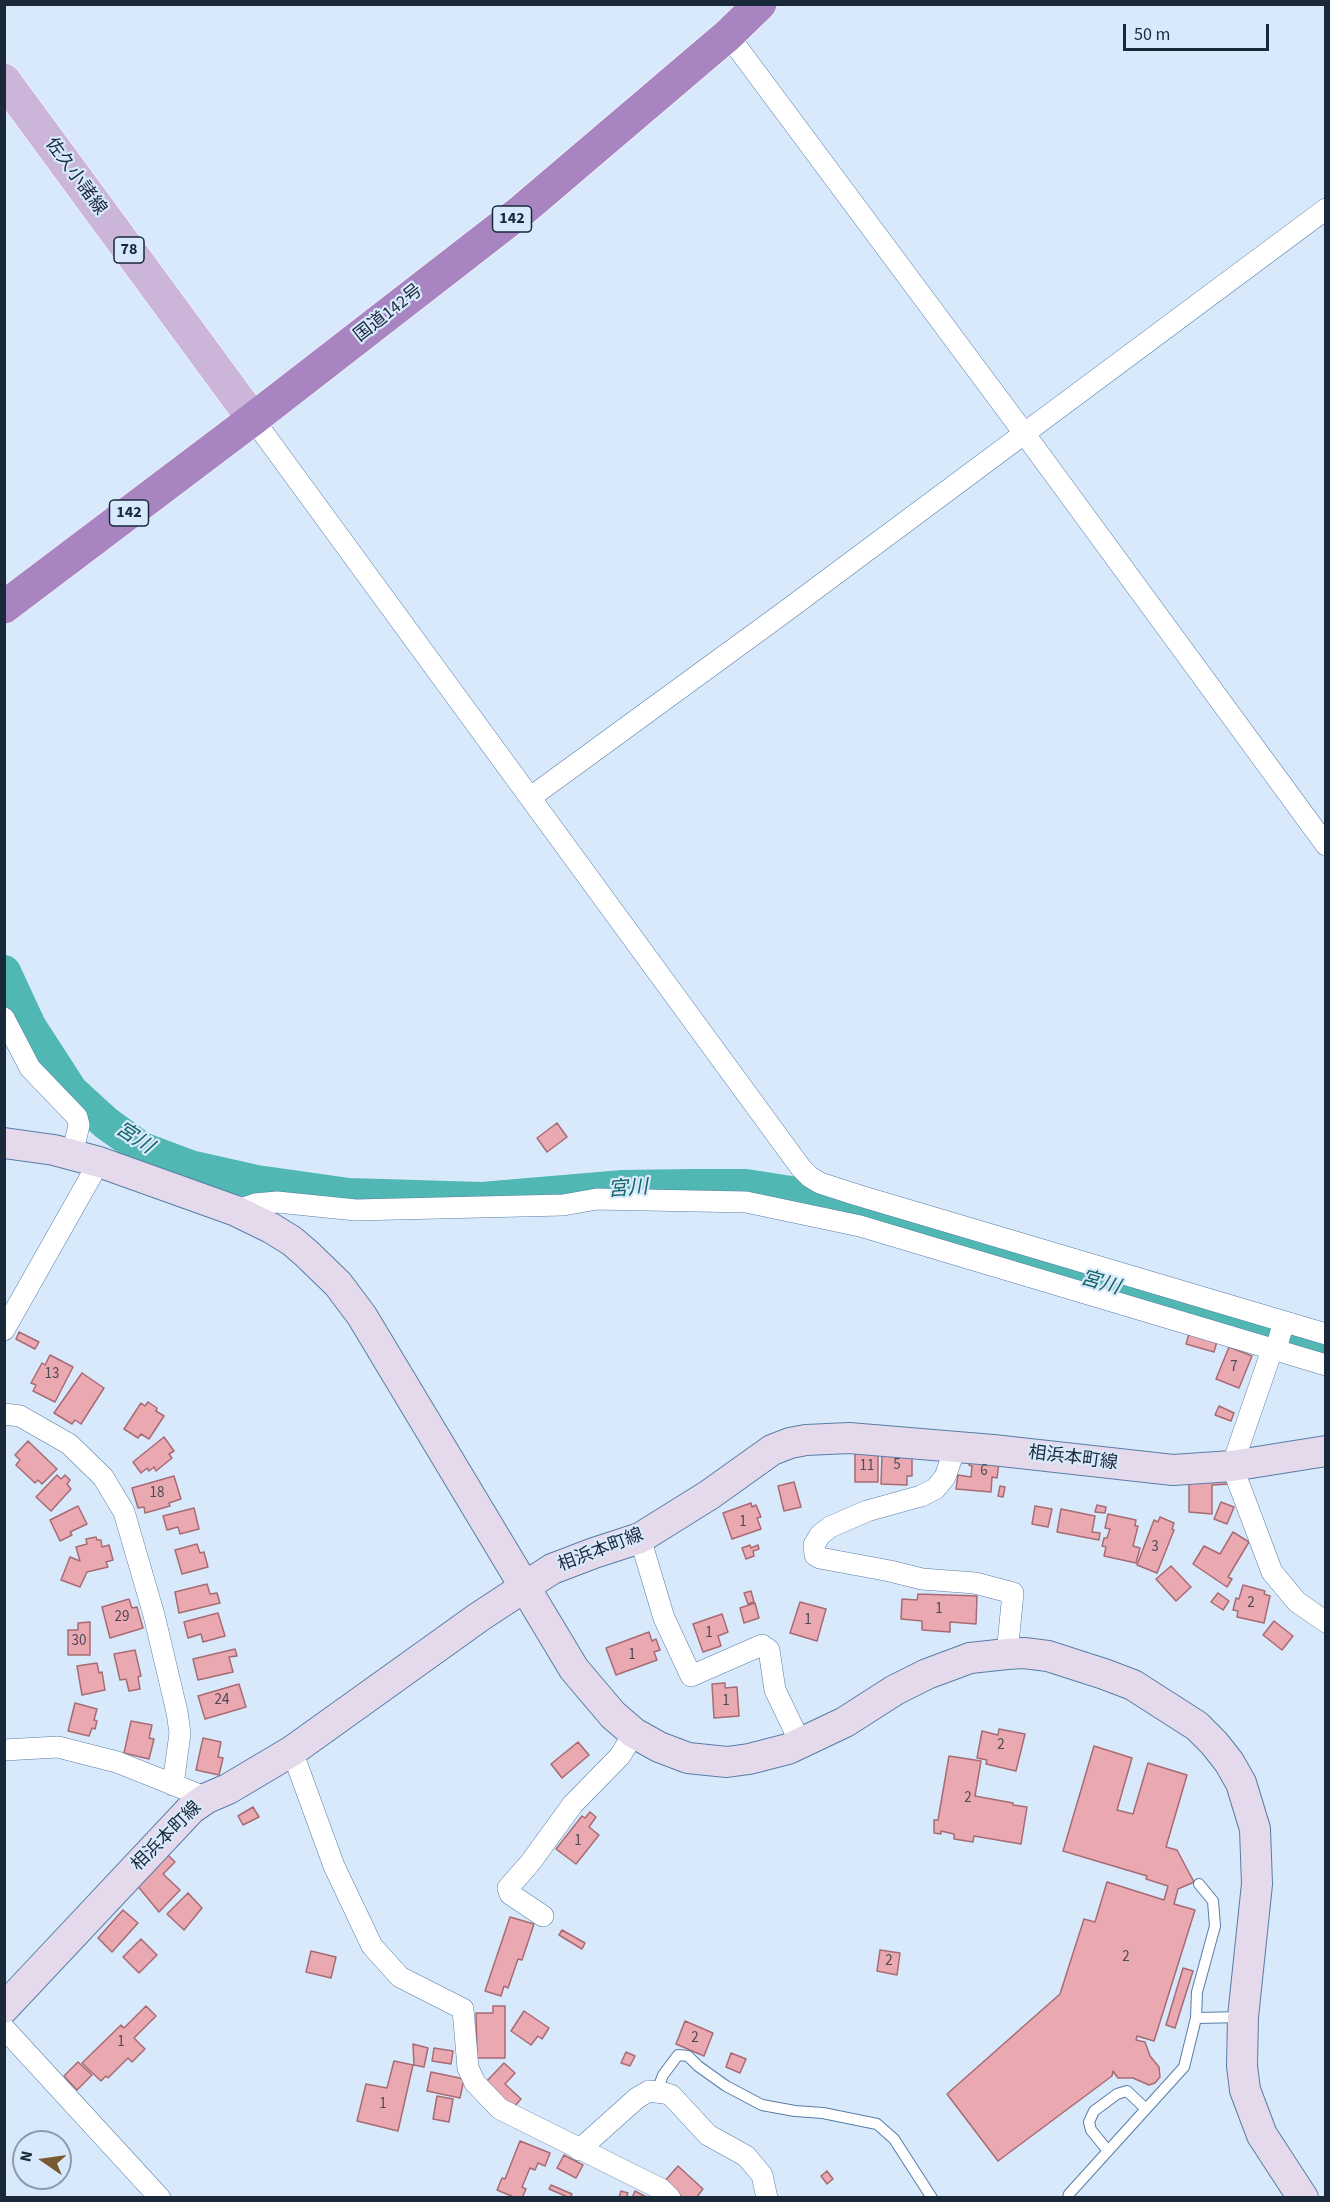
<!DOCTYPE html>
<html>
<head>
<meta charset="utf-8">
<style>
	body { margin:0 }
	#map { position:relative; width:1330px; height:2202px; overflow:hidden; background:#d9e9fc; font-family:"Source Sans 3",sans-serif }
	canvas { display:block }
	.frame { position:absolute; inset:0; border:6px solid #19293a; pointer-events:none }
	.north { position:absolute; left:12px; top:2130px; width:60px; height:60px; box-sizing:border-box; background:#d9e9fc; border:2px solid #8c9cae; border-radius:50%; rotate:283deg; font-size:16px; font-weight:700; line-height:24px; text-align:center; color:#19293a }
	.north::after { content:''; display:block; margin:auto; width:21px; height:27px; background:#79592f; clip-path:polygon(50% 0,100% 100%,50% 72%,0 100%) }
	.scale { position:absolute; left:1123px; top:24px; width:146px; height:27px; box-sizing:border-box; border:3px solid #19293a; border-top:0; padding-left:8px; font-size:18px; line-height:21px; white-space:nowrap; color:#19293a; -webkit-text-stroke:4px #d9e9fc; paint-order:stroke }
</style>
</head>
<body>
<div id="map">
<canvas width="1330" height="2202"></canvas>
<div class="frame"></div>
<div class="north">N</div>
<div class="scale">50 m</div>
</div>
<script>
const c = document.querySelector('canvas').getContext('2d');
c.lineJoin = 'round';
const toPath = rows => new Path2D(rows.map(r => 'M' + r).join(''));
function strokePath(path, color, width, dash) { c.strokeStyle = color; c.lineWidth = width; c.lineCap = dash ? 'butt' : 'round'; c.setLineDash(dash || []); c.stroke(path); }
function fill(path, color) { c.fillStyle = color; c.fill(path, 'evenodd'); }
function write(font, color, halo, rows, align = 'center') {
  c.font = font + ' "Source Sans 3","Noto Sans JP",sans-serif'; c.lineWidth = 4.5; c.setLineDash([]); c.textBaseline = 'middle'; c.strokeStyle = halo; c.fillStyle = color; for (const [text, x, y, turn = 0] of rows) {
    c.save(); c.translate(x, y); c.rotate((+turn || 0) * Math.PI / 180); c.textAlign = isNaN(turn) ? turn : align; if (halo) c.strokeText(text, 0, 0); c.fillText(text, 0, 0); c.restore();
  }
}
strokePath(toPath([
	[4,972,29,1026,71,1091,106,1123,142,1149,190,1167,257,1182,349,1195,482,1199,623,1187,692,1186,746,1186,797,1194,942,1235,1286,1340,1326,1350]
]), '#50b7b3', 34);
const building = toPath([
	[557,1123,567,1137,547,1152,537,1138,557,1123],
	[1190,1330,1218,1338,1214,1352,1186,1344,1190,1330],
	[19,1332,39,1342,35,1349,16,1339,19,1332],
	[1229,1347,1252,1356,1239,1388,1216,1379,1229,1347],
	[50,1355,73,1367,55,1402,33,1391,36,1385,31,1383,42,1363,45,1365,50,1355],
	[82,1373,104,1388,81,1424,75,1420,72,1424,54,1413,82,1373],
	[148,1402,157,1408,156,1411,164,1416,149,1439,141,1434,138,1438,124,1429,141,1403,145,1406,148,1402],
	[1219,1406,1234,1413,1231,1421,1215,1415,1219,1406],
	[164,1437,174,1451,169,1454,172,1458,156,1471,154,1467,149,1471,147,1468,141,1473,133,1462,164,1437],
	[28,1441,57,1469,42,1484,38,1480,35,1483,16,1465,20,1460,15,1455,28,1441],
	[855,1452,878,1452,878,1482,855,1482,855,1452],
	[970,1454,999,1463,997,1478,992,1477,991,1492,956,1489,958,1475,971,1477,972,1466,969,1465,970,1454],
	[882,1455,912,1455,912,1476,907,1476,907,1485,881,1484,882,1455],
	[1227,1473,1230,1484,1212,1485,1212,1514,1189,1512,1189,1476,1227,1473],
	[57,1475,61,1479,65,1475,70,1480,67,1484,71,1489,51,1511,36,1497,57,1475],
	[174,1476,181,1499,169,1503,170,1506,145,1513,144,1507,138,1508,132,1488,174,1476],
	[794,1482,801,1507,784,1511,778,1486,794,1482],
	[1000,1486,1005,1487,1003,1497,998,1496,1000,1486],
	[1221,1502,1234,1507,1227,1524,1214,1519,1221,1502],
	[751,1503,752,1507,756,1505,761,1517,757,1518,761,1529,732,1539,723,1513,751,1503],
	[1097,1505,1106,1507,1105,1513,1095,1512,1097,1505],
	[78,1506,87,1524,70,1532,72,1535,60,1541,50,1520,78,1506],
	[1035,1506,1052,1509,1048,1527,1032,1524,1035,1506],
	[194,1508,199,1529,180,1534,178,1527,167,1530,163,1516,194,1508],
	[1061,1509,1095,1516,1092,1532,1100,1533,1099,1540,1057,1532,1061,1509],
	[1108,1514,1136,1520,1135,1526,1138,1526,1133,1546,1140,1548,1136,1563,1104,1556,1106,1547,1102,1546,1104,1538,1107,1538,1110,1529,1105,1528,1108,1514],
	[1160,1517,1174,1523,1172,1529,1174,1530,1157,1573,1137,1565,1154,1520,1158,1522,1160,1517],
	[1233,1532,1249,1542,1228,1577,1232,1579,1227,1587,1193,1564,1204,1546,1220,1554,1233,1532],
	[96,1537,97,1540,101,1540,102,1547,109,1545,113,1560,106,1562,108,1567,87,1572,80,1587,61,1580,70,1557,80,1561,76,1547,87,1544,86,1539,96,1537],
	[197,1544,200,1553,204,1552,208,1567,182,1574,175,1550,197,1544],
	[750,1545,751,1548,758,1545,759,1549,753,1551,754,1556,746,1559,742,1548,750,1545],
	[1171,1566,1191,1587,1176,1601,1156,1579,1171,1566],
	[207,1584,210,1594,217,1593,220,1603,179,1613,175,1592,207,1584],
	[1243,1585,1265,1591,1264,1594,1270,1596,1264,1623,1237,1617,1238,1611,1233,1610,1236,1598,1239,1599,1243,1585],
	[751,1591,754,1602,748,1604,744,1593,751,1591],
	[1218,1593,1229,1601,1223,1610,1211,1602,1218,1593],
	[918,1594,977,1596,976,1624,950,1622,950,1632,922,1630,922,1621,901,1619,902,1599,917,1600,918,1594],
	[129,1599,132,1608,137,1607,143,1628,110,1638,102,1607,129,1599],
	[800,1602,826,1609,817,1641,790,1633,800,1602],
	[755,1603,759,1618,744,1623,740,1608,755,1603],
	[218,1613,225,1636,203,1642,201,1634,188,1638,184,1622,218,1613],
	[722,1614,728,1632,718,1636,721,1646,703,1652,693,1624,722,1614],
	[1274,1621,1293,1636,1282,1650,1263,1635,1274,1621],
	[90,1622,90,1655,68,1655,68,1630,78,1630,78,1623,90,1622],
	[649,1632,652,1641,656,1639,660,1650,654,1652,657,1660,616,1675,606,1648,649,1632],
	[235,1649,237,1656,229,1657,233,1672,198,1680,193,1659,235,1649],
	[135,1650,141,1676,138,1677,140,1689,129,1691,126,1679,120,1680,114,1654,135,1650],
	[97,1663,99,1673,102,1672,105,1690,82,1695,77,1666,97,1663],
	[725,1683,725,1688,737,1687,739,1716,714,1718,712,1684,725,1683],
	[239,1684,246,1707,205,1719,198,1696,239,1684],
	[75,1703,97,1709,94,1720,97,1721,95,1729,92,1728,89,1736,68,1731,75,1703],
	[131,1721,152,1725,149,1738,154,1739,149,1759,124,1753,131,1721],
	[999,1729,1025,1734,1016,1771,986,1764,987,1760,977,1758,982,1731,998,1735,999,1729],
	[203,1738,221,1742,218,1757,223,1758,219,1775,196,1770,203,1738],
	[578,1742,589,1755,562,1778,551,1764,578,1742],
	[1094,1746,1132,1758,1117,1810,1133,1814,1148,1763,1187,1775,1166,1847,1177,1850,1194,1882,1178,1889,1174,1904,1195,1910,1154,2041,1137,2036,1136,2040,1145,2042,1150,2056,1159,2067,1160,2077,1155,2083,1149,2085,1133,2078,1118,2078,1113,2071,1112,2076,998,2161,947,2094,1060,1994,1084,1919,1095,1922,1107,1882,1164,1900,1168,1886,1146,1879,1147,1876,1063,1851,1094,1746],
	[949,1756,981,1761,975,1796,1013,1803,1013,1805,1027,1807,1021,1844,974,1836,973,1842,954,1839,954,1834,941,1831,941,1834,934,1833,934,1820,938,1820,949,1756],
	[253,1807,259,1817,243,1825,238,1816,253,1807],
	[590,1812,596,1817,589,1827,599,1835,576,1864,556,1849,582,1816,585,1818,590,1812],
	[165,1852,175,1862,163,1874,180,1890,159,1912,136,1884,165,1852],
	[188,1893,202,1908,184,1930,167,1914,188,1893],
	[123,1910,138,1923,112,1952,98,1938,123,1910],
	[510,1917,534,1924,522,1960,518,1959,508,1988,504,1986,501,1996,485,1991,510,1917],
	[562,1930,585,1943,582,1949,559,1935,562,1930],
	[141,1939,157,1955,139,1973,123,1957,141,1939],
	[880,1950,900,1953,897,1975,877,1971,880,1950],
	[311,1951,336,1957,331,1978,306,1972,311,1951],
	[1183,1968,1193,1971,1175,2028,1166,2025,1183,1968],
	[146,2006,156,2016,134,2038,145,2049,132,2062,128,2058,108,2078,106,2076,101,2081,82,2063,121,2025,124,2028,146,2006],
	[493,2006,505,2006,505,2058,477,2058,476,2013,493,2013,493,2006],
	[524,2011,549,2028,542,2039,538,2036,531,2045,511,2031,524,2011],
	[685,2021,713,2033,704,2056,676,2044,685,2021],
	[413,2044,428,2048,424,2067,414,2065,413,2044],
	[434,2048,453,2051,451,2064,432,2061,434,2048],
	[626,2052,635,2056,630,2066,621,2063,626,2052],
	[731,2053,746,2059,740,2073,726,2067,731,2053],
	[394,2061,413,2065,398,2131,357,2121,366,2084,387,2088,394,2061],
	[78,2062,92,2075,77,2090,64,2076,78,2062],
	[504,2063,515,2073,505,2084,521,2099,513,2108,485,2083,504,2063],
	[431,2072,464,2079,460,2098,427,2091,431,2072],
	[437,2096,453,2099,449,2122,433,2119,437,2096],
	[520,2141,550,2153,545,2166,538,2163,535,2170,530,2168,522,2187,526,2189,522,2198,516,2198,497,2190,502,2178,505,2179,520,2141],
	[564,2155,583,2165,576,2178,557,2168,564,2155],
	[678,2166,703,2189,696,2198,679,2198,663,2183,678,2166],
	[827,2171,833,2179,827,2184,821,2176,827,2171],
	[551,2185,572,2194,570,2198,549,2189,551,2185],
	[621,2191,628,2193,626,2198,619,2198,621,2191],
	[635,2191,648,2198,632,2198,635,2191]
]);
fill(building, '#eaa9b1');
strokePath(building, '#a76b73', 1.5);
const lane = toPath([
	[1196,2018,1197,1992,1215,1926,1213,1901,1199,1884],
	[657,2091,663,2075,678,2055,688,2056,698,2066,726,2086,762,2105,795,2111,823,2113,877,2124,894,2139,932,2198],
	[1108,2151,1091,2130,1089,2122,1094,2111,1117,2094,1127,2091,1146,2109],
	[1068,2198,1069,2194,1184,2067,1196,2018,1243,2017]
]);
const street = toPath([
	[728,35,1024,433,1326,845],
	[253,419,801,1168,810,1177,820,1183,857,1195,1326,1334],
	[531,797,779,616,1326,209],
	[4,1018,30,1068,77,1117,79,1125,72,1155],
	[236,1211,255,1204,277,1202,356,1210,563,1205,597,1199,746,1202,860,1226,1326,1365],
	[1284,1322,1277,1345,1272,1350,1232,1466,1272,1572,1297,1602,1326,1622],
	[4,1330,99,1162],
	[4,1414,20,1416,69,1444,103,1477,124,1512,154,1615,177,1712,180,1733,173,1785],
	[953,1446,951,1460,945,1477,935,1489,921,1496,867,1511,830,1527,820,1535,814,1545,815,1555,820,1558,890,1571,922,1579,975,1583,1013,1593,1007,1654],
	[640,1538,664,1618,691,1676,762,1645,769,1650,775,1690,801,1744],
	[4,1750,58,1747,117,1762,207,1798],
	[292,1751,334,1866,372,1946,400,1977,463,2009,468,2068,475,2083,500,2109,661,2189,670,2198],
	[543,1916,510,1894,508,1888,530,1863,573,1804,620,1756,634,1733],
	[4,2028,160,2198],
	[579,2150,637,2098,649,2091,664,2093,671,2095,708,2135,746,2156,762,2175,767,2198]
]);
const secondary = toPath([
	[4,1143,54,1150,99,1162,236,1211,271,1228,292,1241,307,1254,338,1284,362,1316,574,1669,613,1715,634,1733,659,1747,688,1758,727,1762,749,1759,788,1749,845,1722,895,1690,927,1674,970,1658,1007,1654,1024,1653,1048,1656,1104,1674,1133,1685,1197,1726,1214,1743,1229,1762,1241,1783,1255,1829,1257,1884,1243,2017,1242,2066,1245,2090,1262,2135,1303,2198],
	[4,2008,191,1809,207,1798,228,1789,292,1751,479,1617,552,1569,594,1553,640,1538,709,1495,772,1450,790,1443,806,1440,849,1438,993,1450,1173,1470,1232,1466,1326,1451]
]);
const primary = toPath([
	[4,80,253,419]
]);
const highway = toPath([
	[4,607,253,419,520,212,728,35,760,4]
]);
strokePath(lane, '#577da7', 12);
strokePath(street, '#577da7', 22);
strokePath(secondary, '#577da7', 32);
strokePath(primary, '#fff', 34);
strokePath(highway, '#fff', 34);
strokePath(lane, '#fff', 10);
strokePath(street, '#fff', 21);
strokePath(secondary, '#e5daec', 30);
strokePath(primary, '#cbb5d9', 33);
strokePath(highway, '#a884c0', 33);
write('15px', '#4d4958', null, [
	["7",1234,1368],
	["13",52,1375],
	["5",897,1466],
	["11",867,1467],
	["6",984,1472],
	["18",157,1494],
	["1",743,1523],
	["3",1155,1548],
	["2",1251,1604],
	["1",939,1610],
	["29",122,1618],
	["1",808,1621],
	["1",709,1634],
	["30",79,1642],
	["1",632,1656],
	["24",222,1701],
	["1",726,1702],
	["2",1001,1746],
	["2",968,1799],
	["1",578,1842],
	["2",1126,1958],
	["2",889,1962],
	["2",695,2039],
	["1",121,2043],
	["1",383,2105]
]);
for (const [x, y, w] of [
	[512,219,39],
	[129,250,30],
	[129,513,39]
]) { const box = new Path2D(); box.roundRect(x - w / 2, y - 13, w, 26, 4.5); c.fillStyle = '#d9e9fc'; c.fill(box); strokePath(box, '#19293a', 1.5); }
write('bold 16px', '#19293a', null, [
	["142",512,219],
	["78",129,250],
	["142",129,513]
]);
write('18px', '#19293a', '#d9e9fc', [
	["佐久小諸線",75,177,54],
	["国道142号",389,314,-38],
	["相浜本町線",1073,1459,7],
	["相浜本町線",601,1551,-21],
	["相浜本町線",167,1837,-45]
]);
write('italic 20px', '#0d6562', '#d9e9fc', [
	["宮川",134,1139,33],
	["宮川",628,1190,-4],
	["宮川",1100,1284,16]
]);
</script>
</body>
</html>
